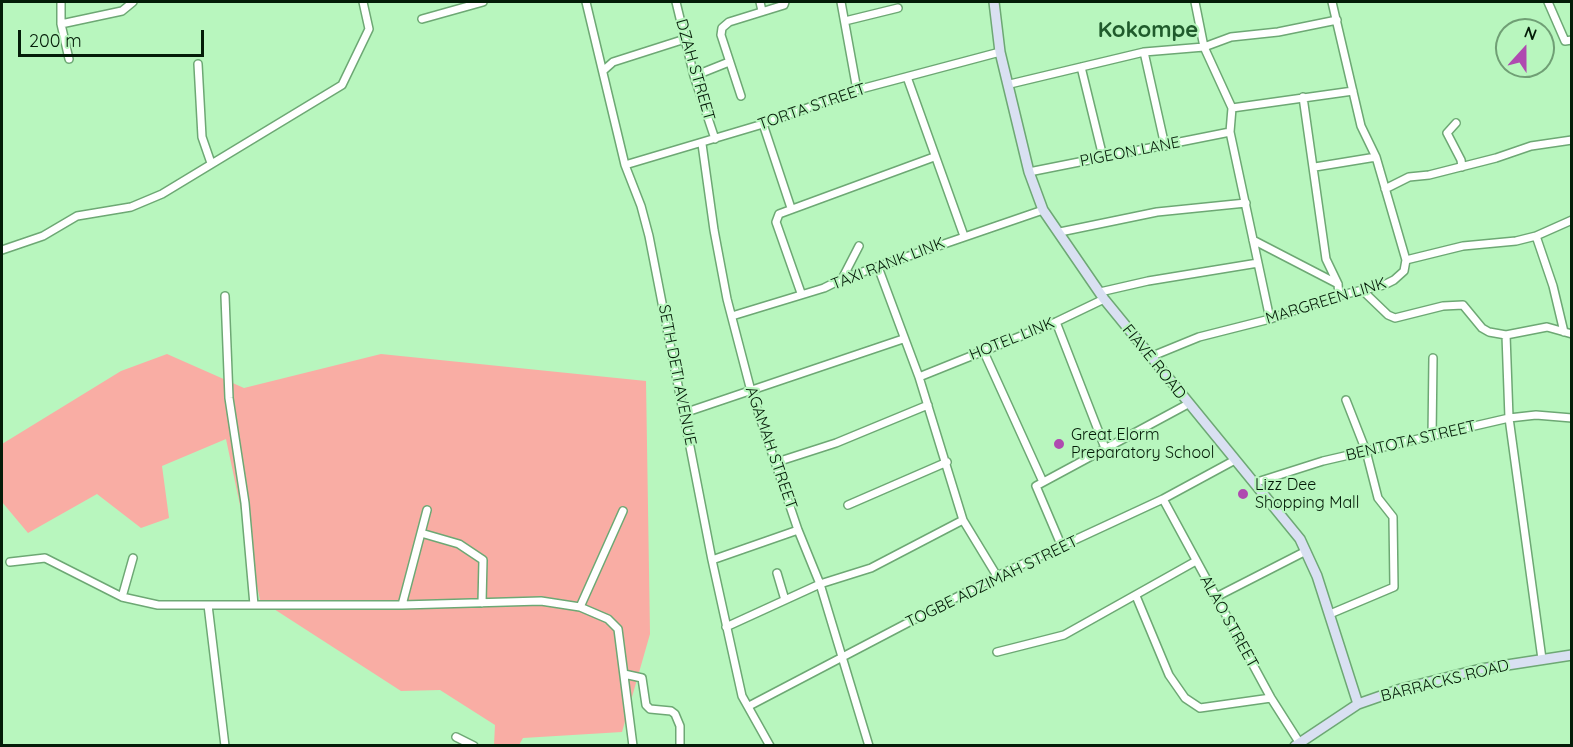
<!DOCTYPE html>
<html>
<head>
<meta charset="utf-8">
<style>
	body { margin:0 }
	#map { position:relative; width:1573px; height:747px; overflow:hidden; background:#b8f6be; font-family:Quicksand,sans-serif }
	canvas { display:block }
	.frame { position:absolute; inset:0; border:3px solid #041c08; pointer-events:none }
	.north { position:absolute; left:1495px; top:18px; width:60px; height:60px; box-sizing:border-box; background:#b8f6be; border:2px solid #709f75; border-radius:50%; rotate:21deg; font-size:16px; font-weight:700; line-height:24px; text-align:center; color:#041c08 }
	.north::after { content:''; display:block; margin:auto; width:21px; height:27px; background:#af4ab0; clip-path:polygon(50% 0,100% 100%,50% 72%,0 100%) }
	.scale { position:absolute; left:18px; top:30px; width:186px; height:27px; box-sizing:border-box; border:3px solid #041c08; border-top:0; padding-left:8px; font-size:18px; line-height:21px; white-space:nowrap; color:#041c08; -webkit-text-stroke:4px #b8f6be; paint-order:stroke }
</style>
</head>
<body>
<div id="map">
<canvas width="1573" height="747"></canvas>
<div class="frame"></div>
<div class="north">N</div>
<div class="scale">200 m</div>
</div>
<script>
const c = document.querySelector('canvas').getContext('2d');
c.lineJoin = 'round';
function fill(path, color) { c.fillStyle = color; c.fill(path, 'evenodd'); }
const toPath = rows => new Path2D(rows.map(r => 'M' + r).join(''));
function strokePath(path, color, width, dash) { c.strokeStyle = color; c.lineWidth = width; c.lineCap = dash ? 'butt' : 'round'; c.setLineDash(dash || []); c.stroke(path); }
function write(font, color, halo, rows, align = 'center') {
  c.font = font + ' Quicksand,sans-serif'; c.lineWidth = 4.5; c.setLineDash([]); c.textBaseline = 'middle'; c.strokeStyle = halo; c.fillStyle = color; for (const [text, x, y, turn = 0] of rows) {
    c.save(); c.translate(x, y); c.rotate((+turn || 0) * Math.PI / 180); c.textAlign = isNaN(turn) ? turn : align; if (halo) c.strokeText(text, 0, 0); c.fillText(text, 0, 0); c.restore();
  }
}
fill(toPath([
	[167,354,244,388,381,354,646,381,650,634,622,732,523,738,519,745,494,745,495,725,440,690,401,691,260,600,226,439,162,466,169,518,141,528,97,494,28,533,2,502,2,444,121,371]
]), '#f9ada4');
const street = toPath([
	[61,2,61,24,69,59],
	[586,2,625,165,641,206,649,236,712,560,742,696,770,746],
	[676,2,694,76,715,139],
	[760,2,762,11],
	[841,2,857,90],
	[1195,2,1204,47,1232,108,1230,132,1270,319],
	[1548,2,1565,41,1572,40],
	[422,19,483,2],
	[845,21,898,8],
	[61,24,122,11,133,2],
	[1144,52,1165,146],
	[198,64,202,137,211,163],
	[1081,67,1103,157],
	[604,70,613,62,685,39],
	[694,76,729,62],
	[907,77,964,236],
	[1010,84,1144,52,1204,47,1231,37,1278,32,1337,20],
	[741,96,721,35,722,28,729,22,784,5,785,2],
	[1303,97,1326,259,1338,284,1339,296],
	[1232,108,1353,91],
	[1456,123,1447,133,1461,160,1462,167],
	[763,124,791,208],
	[702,144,714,230,727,299,751,391,798,530,820,584,869,746],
	[625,165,763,124,857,90,1000,52],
	[1315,167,1376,157],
	[1029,172,1230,132],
	[1385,189,1409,177,1429,175,1496,158,1531,146,1572,140],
	[1060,232,1157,212,1246,203],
	[1536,236,1553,286,1564,332],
	[1253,240,1338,284],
	[2,250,43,236,77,216,131,207,162,194,342,85,369,29,363,2],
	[1406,260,1463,246,1516,241,1536,236,1572,220],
	[878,267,919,377,963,520,997,576],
	[842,279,859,246],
	[1362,290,1388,315,1395,318,1443,306,1463,305,1482,328,1489,332,1506,335,1547,327,1572,334],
	[1100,292,1148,281,1258,263],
	[801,293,776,222,779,214,934,157],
	[225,296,229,398,245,503,254,605],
	[732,316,824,288,842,279,1043,210],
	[1056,322,1105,448],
	[1506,335,1509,418,1542,659],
	[983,350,1043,482],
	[1150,357,1199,337,1270,319,1333,297,1384,285,1394,280,1404,271,1406,260,1376,157,1361,126,1332,2],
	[919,377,1056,322,1104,299],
	[684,413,903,339],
	[1432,437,1433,358],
	[777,462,836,443,928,405],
	[1254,483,1323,461,1509,418,1536,415,1572,418],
	[1163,499,1271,698,1299,742],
	[848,505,947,462],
	[421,533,459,544,483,560,482,603],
	[1062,547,1036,486,1188,404],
	[712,560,798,530],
	[10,562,45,558,122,597,158,605,402,605,541,601,580,607,608,619,618,629,633,746],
	[777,573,785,600],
	[1136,596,1169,675,1185,698,1200,708,1271,698],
	[1218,596,1306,551],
	[122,597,133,558],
	[208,605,225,746],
	[402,605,427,510],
	[580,607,623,511],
	[1330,614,1394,587,1393,517,1378,498,1366,451,1346,400],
	[726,627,820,584,871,568,963,520],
	[997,652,1064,635,1196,561],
	[624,674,642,678,646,705,650,709,671,711,675,714,680,726,680,746],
	[749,706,997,576,1163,499,1235,460],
	[456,737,474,746]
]);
const secondary = toPath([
	[994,2,1000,52,1029,172,1043,210,1104,299,1300,539,1317,576,1358,704],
	[1295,746,1358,704,1401,689,1481,669,1572,655]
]);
strokePath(street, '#6da874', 10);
strokePath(secondary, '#6da874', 12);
strokePath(street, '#fff', 7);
strokePath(secondary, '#d9e0f2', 9);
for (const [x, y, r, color] of [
	[1059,444,6,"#af4ab0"],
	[1243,494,6,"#af4ab0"]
]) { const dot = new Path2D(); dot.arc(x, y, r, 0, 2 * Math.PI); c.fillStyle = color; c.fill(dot); strokePath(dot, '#b8f6be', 2); }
write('16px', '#041c08', '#b8f6be', [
	["DZAH STREET",695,70,74],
	["TORTA STREET",812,107,-19],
	["PIGEON LANE",1130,152,-11],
	["TAXI RANK LINK",888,264,-21],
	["MARGREEN LINK",1326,301,-17],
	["HOTEL LINK",1012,339,-22],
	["FIAVE ROAD",1154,362,51],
	["SETH DETI AVENUE",677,375,79],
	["BENTOTA STREET",1411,441,-13],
	["AGAMAH STREET",771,448,71],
	["TOGBE ADZIMAH STREET",992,582,-26],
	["ALAO STREET",1229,622,61],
	["BARRACKS ROAD",1445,681,-14]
]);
write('16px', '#041c08', '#b8f6be', [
	["Great Elorm",1071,435],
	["Preparatory School",1071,453],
	["Lizz Dee",1255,485],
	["Shopping Mall",1255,503]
], 'left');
write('bold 22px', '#205b2c', '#b8f6be', [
	["Kokompe",1148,30]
]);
</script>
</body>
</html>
